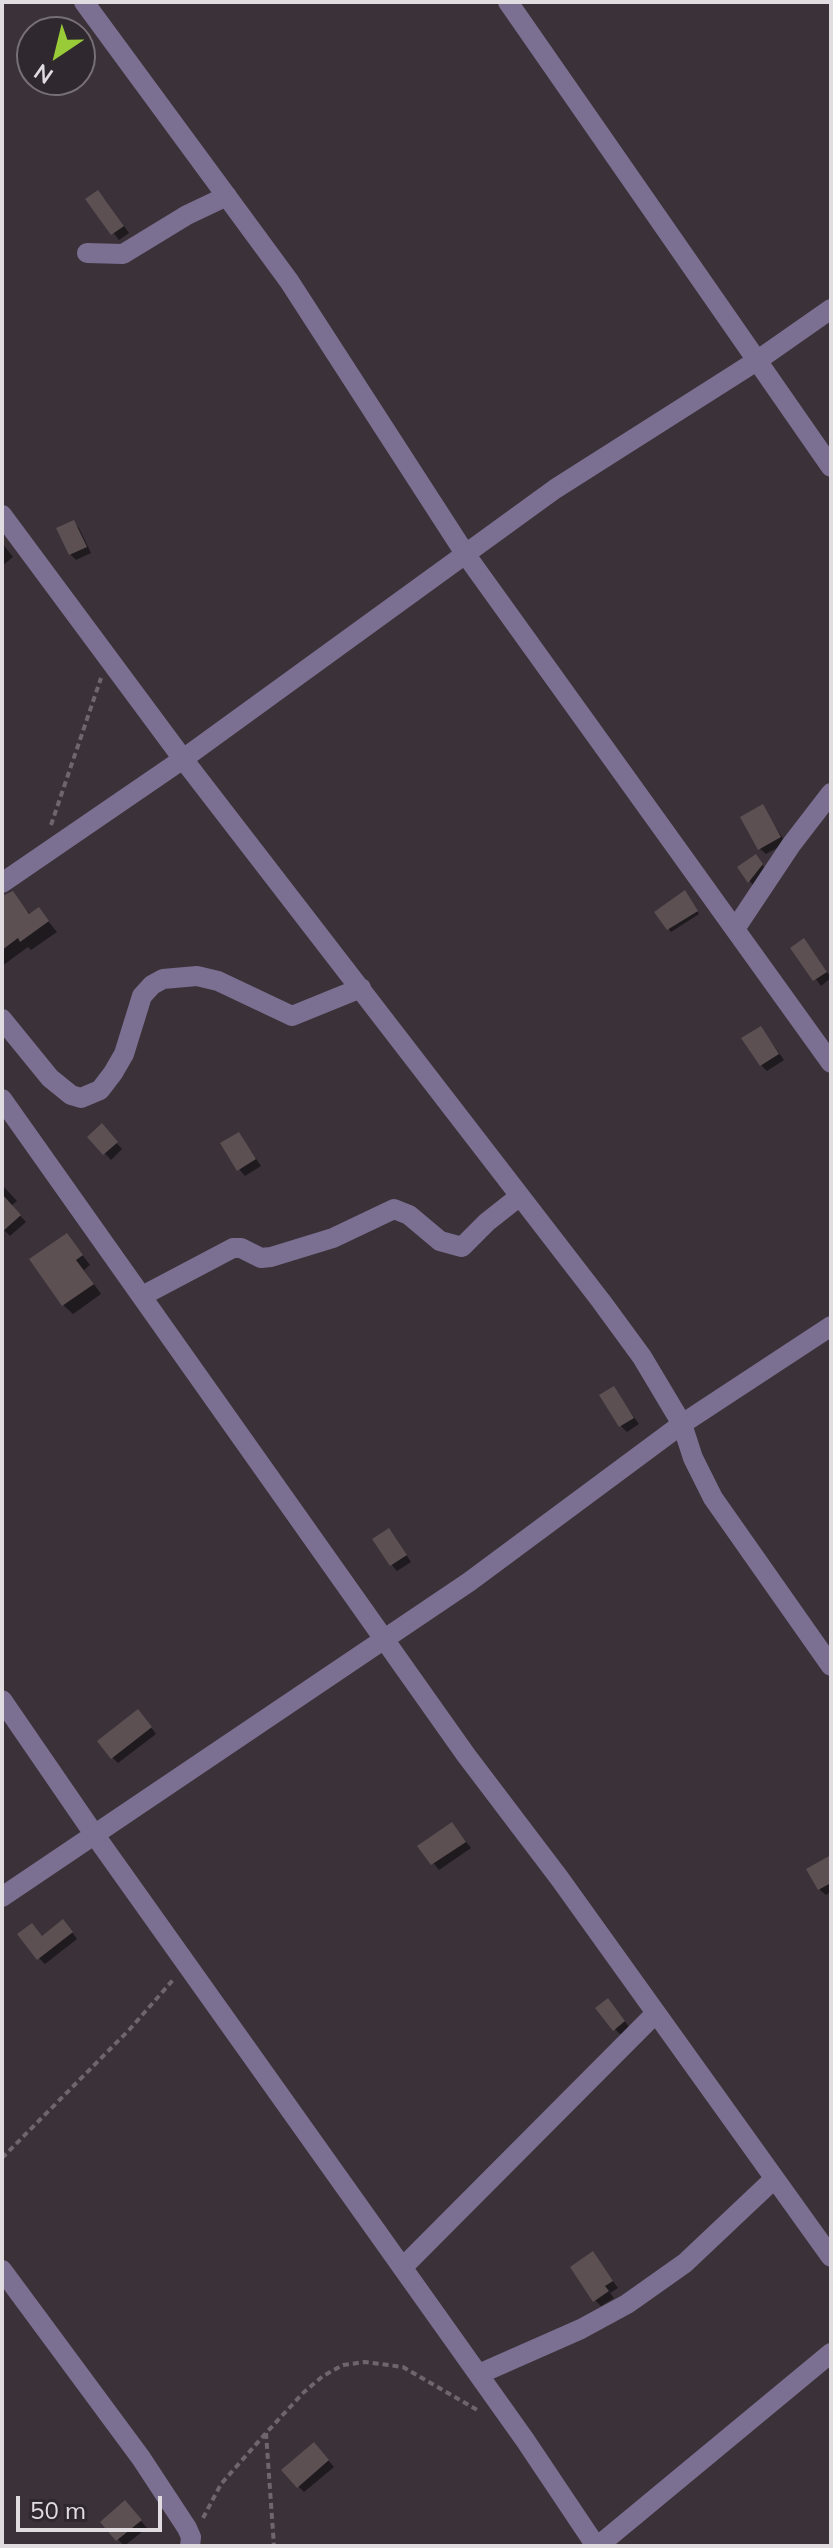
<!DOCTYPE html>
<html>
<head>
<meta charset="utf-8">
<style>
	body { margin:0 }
	#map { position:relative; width:833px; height:2548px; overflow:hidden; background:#3a3238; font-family:Mulish,sans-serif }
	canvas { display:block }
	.frame { position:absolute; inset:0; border:4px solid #e1dce0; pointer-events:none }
	.north { position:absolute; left:16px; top:16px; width:80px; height:80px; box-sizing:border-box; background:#2f282e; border:2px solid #767075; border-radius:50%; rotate:215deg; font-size:22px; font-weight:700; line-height:32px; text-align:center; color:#e1dce0 }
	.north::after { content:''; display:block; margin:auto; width:28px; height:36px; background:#98cb37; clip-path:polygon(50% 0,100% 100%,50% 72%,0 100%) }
	.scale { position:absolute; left:16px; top:2496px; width:146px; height:36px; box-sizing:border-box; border:4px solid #e1dce0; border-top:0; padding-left:10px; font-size:24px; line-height:28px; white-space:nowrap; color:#e1dce0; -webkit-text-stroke:6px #2f282e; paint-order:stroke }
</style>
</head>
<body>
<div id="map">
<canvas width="833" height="2548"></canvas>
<div class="frame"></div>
<div class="north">N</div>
<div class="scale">50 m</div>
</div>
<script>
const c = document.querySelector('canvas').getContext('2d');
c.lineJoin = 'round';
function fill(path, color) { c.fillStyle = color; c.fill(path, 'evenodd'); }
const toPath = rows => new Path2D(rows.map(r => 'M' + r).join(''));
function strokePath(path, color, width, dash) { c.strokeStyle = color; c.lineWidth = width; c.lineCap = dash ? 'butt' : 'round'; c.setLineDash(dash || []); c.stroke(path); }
fill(toPath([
	[104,198,129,233,119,240,88,199],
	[73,522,79,528,91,553,76,560,70,554],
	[2,543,13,557,2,566],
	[763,807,786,843,766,854,759,848],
	[761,863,767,871,755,888,740,867],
	[12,894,31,915,39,910,57,932,31,950,28,947,2,966,2,898],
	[687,895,699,914,671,932,657,912],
	[810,947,831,978,821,986,793,948],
	[761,1028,784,1060,767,1071,761,1065],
	[101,1126,122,1149,111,1160,90,1137],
	[239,1134,261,1166,245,1176,239,1169],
	[2,1185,17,1201,11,1206,26,1222,10,1236,2,1228],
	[67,1235,90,1265,84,1270,101,1294,73,1314,63,1305],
	[613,1388,639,1424,627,1432,621,1426],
	[395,1537,411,1562,397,1571,391,1564],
	[144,1718,156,1734,118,1763,112,1757],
	[452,1824,471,1848,439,1870,420,1846],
	[831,1862,831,1892,826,1895,819,1889],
	[69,1928,77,1939,45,1964,39,1958,43,1938],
	[614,2007,630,2028,621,2035,615,2029],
	[593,2254,618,2288,610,2293,614,2298,601,2306,595,2300],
	[320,2451,334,2467,304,2492,298,2486],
	[131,2509,147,2528,124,2546,103,2522]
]), '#0007');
fill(toPath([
	[98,190,124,226,111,235,85,199],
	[74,520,87,547,69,555,56,528],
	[763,804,781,837,758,850,740,817],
	[756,854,763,864,748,883,737,867],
	[685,890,698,911,667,930,654,912],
	[13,891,29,914,39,907,49,921,20,942,18,938,2,950,2,896],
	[804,938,827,972,813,981,790,948],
	[761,1026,779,1054,760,1066,741,1038],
	[102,1123,118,1142,103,1155,87,1137],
	[239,1132,256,1159,237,1171,220,1143],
	[2,1194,21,1215,2,1232],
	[67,1233,83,1255,76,1260,94,1284,62,1306,29,1259],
	[614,1386,634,1418,619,1427,599,1395],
	[389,1528,407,1555,390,1566,372,1539],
	[138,1709,152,1727,111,1759,97,1741],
	[452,1822,466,1842,431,1865,417,1846],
	[831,1855,831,1883,818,1890,806,1869],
	[63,1919,73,1932,37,1960,17,1934,32,1923,42,1936],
	[608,1998,625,2021,613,2031,595,2008],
	[593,2251,613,2281,605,2286,609,2291,593,2302,570,2267],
	[314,2442,329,2460,297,2488,281,2470],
	[125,2500,142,2520,116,2541,100,2522]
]), '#5c5053');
strokePath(toPath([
	[51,825,101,678],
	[2,2158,129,2030,173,1980],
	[266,2433,274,2546],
	[203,2518,221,2484,266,2433,304,2392,323,2376,343,2365,365,2362,403,2367,479,2411]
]), '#6d666b', 4, [6, 4]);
strokePath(toPath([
	[84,2,289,281,466,555,831,1063],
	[508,2,831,467],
	[87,253,123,254,187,215,227,196],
	[2,515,183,759,601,1301,642,1357,682,1424,693,1458,713,1498,831,1666],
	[2,883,183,759,555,489,758,360,831,309],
	[735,929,791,845,831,793],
	[2,1019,50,1078,71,1095,81,1098,100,1090,113,1073,124,1054,142,996,152,985,163,979,197,976,218,981,292,1016,361,988],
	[2,1099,466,1755,560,1879,831,2257],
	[142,1296,233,1248,241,1248,261,1258,271,1257,333,1238,394,1209,409,1215,440,1241,462,1247,487,1222,520,1196],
	[2,1700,94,1834,525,2440,596,2546],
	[2,1897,469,1582,682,1424,831,1326],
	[403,2267,656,2013],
	[2,2270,141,2458,187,2528,191,2537,190,2546],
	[479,2374,581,2329,627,2304,685,2263,774,2179],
	[598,2546,831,2353]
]), '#7b6f92', 20);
</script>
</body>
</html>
